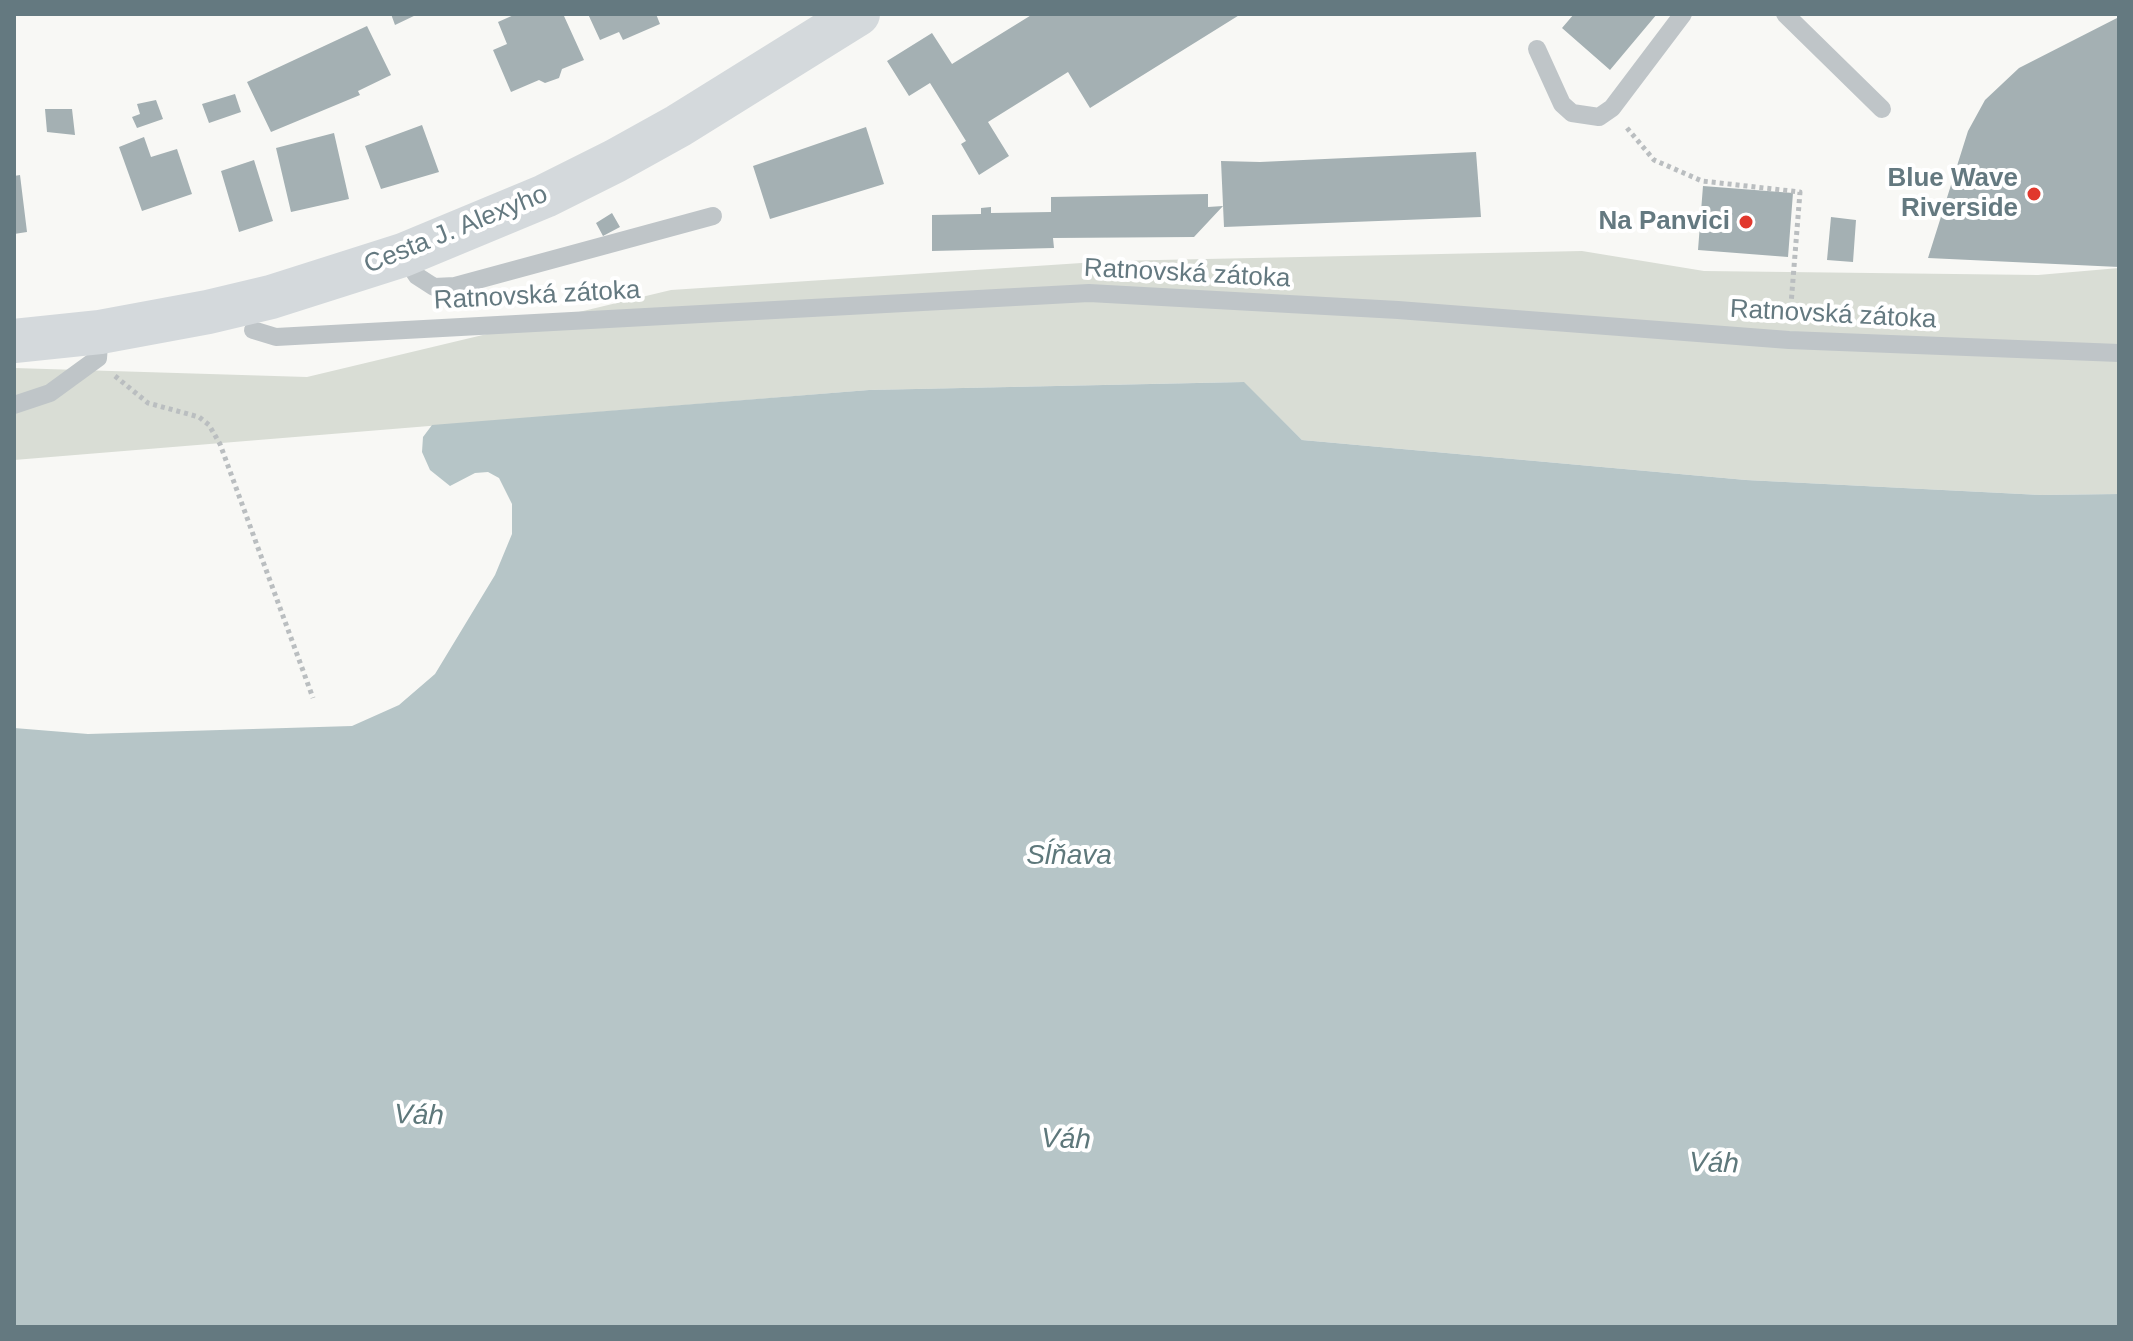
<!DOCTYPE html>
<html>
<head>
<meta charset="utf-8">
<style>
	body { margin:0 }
	#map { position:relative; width:2133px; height:1341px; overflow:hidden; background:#f8f8f5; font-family:Helvetica,sans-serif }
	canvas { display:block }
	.frame { position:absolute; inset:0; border:16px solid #647980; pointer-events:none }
</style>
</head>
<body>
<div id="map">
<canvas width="2133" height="1341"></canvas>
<div class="frame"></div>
</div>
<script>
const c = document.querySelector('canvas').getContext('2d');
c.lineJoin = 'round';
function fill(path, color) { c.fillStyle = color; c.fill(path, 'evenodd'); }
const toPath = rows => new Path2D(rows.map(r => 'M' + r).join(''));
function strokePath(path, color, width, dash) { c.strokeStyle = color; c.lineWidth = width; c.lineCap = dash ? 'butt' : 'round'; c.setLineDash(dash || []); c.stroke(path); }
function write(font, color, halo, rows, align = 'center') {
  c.font = font + ' Helvetica,sans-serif'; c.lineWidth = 8; c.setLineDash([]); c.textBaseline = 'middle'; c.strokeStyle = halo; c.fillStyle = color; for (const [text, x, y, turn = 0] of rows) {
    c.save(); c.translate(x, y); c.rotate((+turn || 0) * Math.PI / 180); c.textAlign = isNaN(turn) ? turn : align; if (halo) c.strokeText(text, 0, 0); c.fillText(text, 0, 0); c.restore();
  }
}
fill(toPath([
	[1582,251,1704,271,2038,275,2119,268,2119,494,2041,495,1746,480,1302,440,1243,382,869,390,14,460,14,368,307,377,671,290,1112,261]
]), '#d9ddd5');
fill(toPath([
	[1244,382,1302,440,1746,480,2041,495,2119,494,2119,1327,14,1327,14,728,88,734,352,726,399,705,435,674,495,575,512,534,512,504,499,478,488,472,475,473,450,486,430,470,422,452,423,437,432,425,869,390]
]), '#b6c5c7');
fill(toPath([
	[391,14,418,14,395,25],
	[516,14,564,16,584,60,562,69,559,78,545,83,539,80,511,92,493,50,507,44,498,22],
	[588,14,656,14,660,24,623,40,619,32,600,40],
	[1033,14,1241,14,1090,108,1068,72,988,122,1009,156,979,175,961,144,966,141,930,83,909,96,887,61,932,33,952,64],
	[1574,14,1657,14,1610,70,1562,28],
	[2119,17,2119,267,1928,258,1968,131,1985,100,2019,68],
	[367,26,391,75,358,91,360,95,271,132,247,82],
	[235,94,241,112,209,123,202,104],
	[156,100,163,119,137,128,132,117,140,114,137,104],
	[45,109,72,109,75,135,47,132],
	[422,125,439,172,381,189,365,146],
	[866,127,884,184,770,219,753,166],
	[334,133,349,199,291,212,276,148],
	[144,137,151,157,177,149,192,194,142,211,119,147],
	[1476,152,1481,217,1224,227,1221,161,1260,162],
	[254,160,273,221,239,232,221,171],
	[20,175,27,232,14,234,14,176],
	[1703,186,1793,193,1788,257,1698,250],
	[1208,194,1208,207,1223,206,1194,237,1053,238,1054,248,932,251,932,215,981,214,981,208,991,207,991,213,1051,212,1051,197],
	[612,213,620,227,603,236,596,223],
	[1831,217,1856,220,1853,262,1827,260]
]), '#a4b0b3');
strokePath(toPath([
	[1627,128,1654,160,1702,181,1800,192,1790,317],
	[115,376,148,403,199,417,209,425,220,444,313,698]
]), '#babec0', 5, [4, 4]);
strokePath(toPath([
	[1785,14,1882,109],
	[1537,49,1562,104,1572,113,1599,117,1612,108,1683,14],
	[403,255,417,276,434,287,455,286,713,216],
	[253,330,276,337,1089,293,1398,310,1789,340,2119,353],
	[14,405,50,393,98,358,100,332]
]), '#bfc5c8', 18);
strokePath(toPath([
	[14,341,100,332,208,312,271,297,403,255,545,196,615,161,678,126,858,14]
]), '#d4d9dc', 44);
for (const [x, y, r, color] of [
	[2034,194,8,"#e1382d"],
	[1746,222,8,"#e1382d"]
]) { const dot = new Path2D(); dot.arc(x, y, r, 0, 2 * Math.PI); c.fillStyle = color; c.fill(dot); strokePath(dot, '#fff', 3); }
write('bold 26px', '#647980', '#fff', [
	["Blue Wave",2018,179],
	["Riverside",2018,209],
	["Na Panvici",1730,222]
], 'right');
write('26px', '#647980', '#fff', [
	["Cesta J. Alexyho",456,230,-22],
	["Ratnovská zátoka",1187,274,3],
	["Ratnovská zátoka",537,296,-3],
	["Ratnovská zátoka",1833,315,3]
]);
write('italic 28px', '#5e787b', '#fff', [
	["Sĺňava",1069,856],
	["Váh",419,1116,2],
	["Váh",1066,1140,2],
	["Váh",1714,1164,2]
]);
</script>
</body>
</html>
